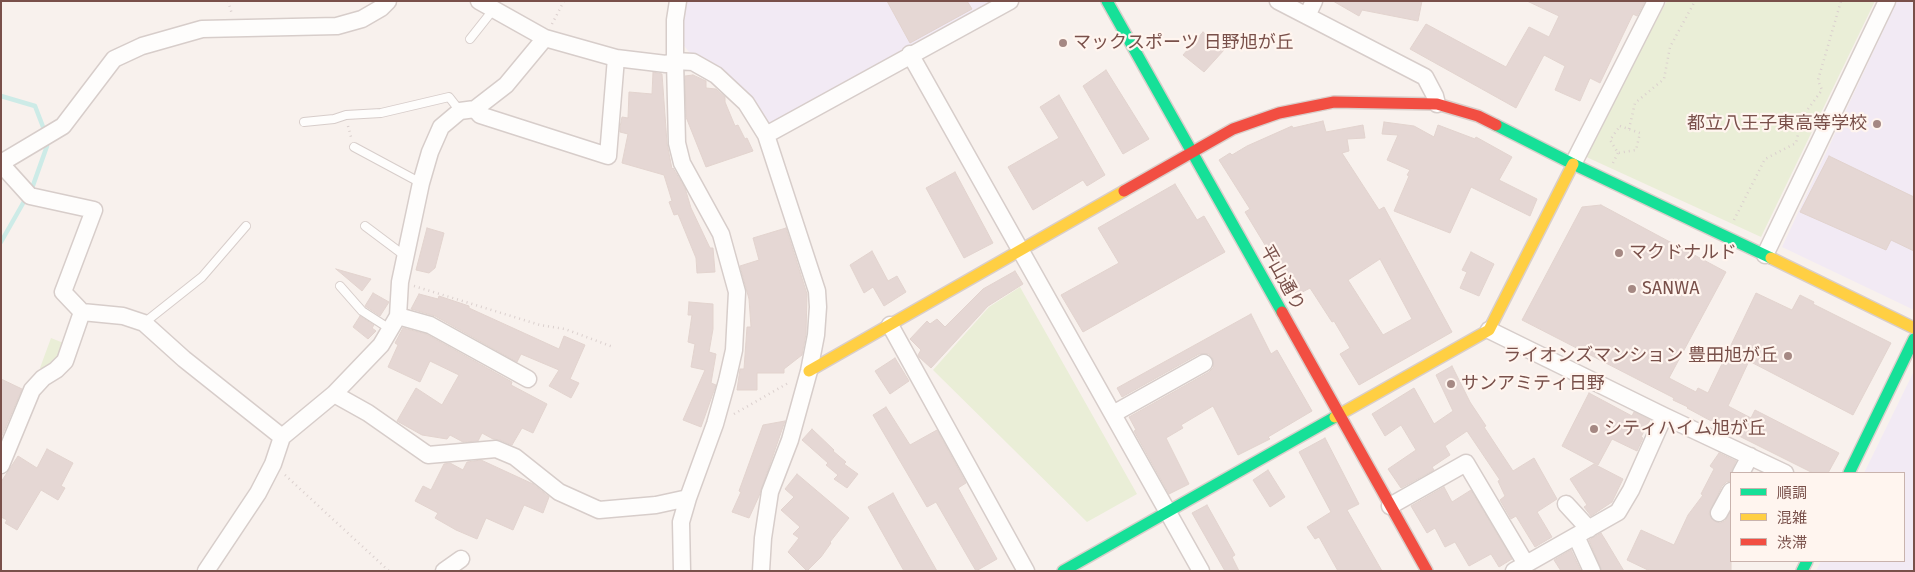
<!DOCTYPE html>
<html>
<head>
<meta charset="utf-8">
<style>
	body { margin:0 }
	#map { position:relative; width:1915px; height:572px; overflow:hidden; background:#f8f1ed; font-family:"Fira Sans","Noto Sans JP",sans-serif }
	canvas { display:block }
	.frame { position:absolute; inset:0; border:2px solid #79504a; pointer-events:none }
	.legend { position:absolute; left:1730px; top:472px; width:175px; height:90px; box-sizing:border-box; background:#fff5ef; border:1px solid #c9b3ad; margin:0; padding:6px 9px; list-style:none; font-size:15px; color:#79504a }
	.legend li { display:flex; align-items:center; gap:10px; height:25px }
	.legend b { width:25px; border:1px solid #c9b3ad }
</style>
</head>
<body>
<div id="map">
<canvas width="1915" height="572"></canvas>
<div class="frame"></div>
<ul class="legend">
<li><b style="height:6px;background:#16e098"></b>順調</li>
<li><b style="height:6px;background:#ffcf43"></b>混雑</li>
<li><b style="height:6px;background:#f24e42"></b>渋滞</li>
</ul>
</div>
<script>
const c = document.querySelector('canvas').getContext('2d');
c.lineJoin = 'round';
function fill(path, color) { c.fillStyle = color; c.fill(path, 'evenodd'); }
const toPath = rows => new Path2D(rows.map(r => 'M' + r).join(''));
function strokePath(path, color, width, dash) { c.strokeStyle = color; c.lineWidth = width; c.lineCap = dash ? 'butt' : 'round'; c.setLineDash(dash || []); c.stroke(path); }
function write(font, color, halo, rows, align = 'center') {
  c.font = font + ' "Fira Sans","Noto Sans JP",sans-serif'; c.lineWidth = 4.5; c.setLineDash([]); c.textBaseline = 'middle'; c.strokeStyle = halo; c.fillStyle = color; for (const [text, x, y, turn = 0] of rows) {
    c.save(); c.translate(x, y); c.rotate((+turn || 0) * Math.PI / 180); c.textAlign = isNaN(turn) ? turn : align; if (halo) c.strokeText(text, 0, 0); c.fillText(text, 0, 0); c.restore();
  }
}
fill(toPath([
	[685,1,992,1,773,124,765,121,712,64,690,53,681,42],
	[1897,1,1914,1,1914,310,1782,247],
	[1914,371,1914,571,1816,571,1821,561,1904,561,1904,473,1864,473]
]), '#f2eaf4');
fill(toPath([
	[1667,1,1875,1,1761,237,1582,155],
	[1020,287,1137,494,1087,522,933,370,989,307],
	[51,338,66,344,49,372,40,368]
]), '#eaeed7');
strokePath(toPath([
	[1,96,35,106,45,132],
	[31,191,47,146],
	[1,242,26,198]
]), '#cdebe7', 4.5);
const building = toPath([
	[887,1,967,1,972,9,910,43,887,1],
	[1333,1,1422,1,1418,21,1362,10,1359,16,1333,1],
	[1527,1,1645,1,1637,16,1633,14,1600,83,1590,78,1580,101,1555,90,1565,66,1544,55,1516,108,1410,49,1426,24,1506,67,1529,27,1549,37,1559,16,1527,1],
	[1203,32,1224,50,1204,72,1183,55,1203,32],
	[1106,70,1149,139,1123,154,1083,86,1106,70],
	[653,72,662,74,667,143,672,169,673,168,685,188,691,208,710,248,713,248,715,272,697,273,696,258,678,214,674,215,669,202,672,201,664,175,622,163,628,134,620,132,620,127,622,117,628,118,629,92,652,94,653,72],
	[693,75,706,81,706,88,716,89,725,97,725,102,735,126,738,125,745,139,747,138,753,151,706,167,686,117,685,76,693,75],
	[1059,95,1105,175,1087,186,1083,180,1033,210,1008,167,1059,138,1040,107,1059,95],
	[1323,121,1326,132,1363,125,1365,138,1347,139,1349,151,1342,153,1379,210,1384,207,1452,332,1359,385,1340,354,1350,348,1334,321,1332,322,1310,288,1297,295,1285,271,1282,273,1245,212,1250,209,1219,160,1230,153,1232,155,1247,146,1292,126,1293,128,1323,121],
	[1380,259,1412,319,1383,335,1348,280,1380,259],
	[1384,122,1414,126,1434,137,1438,125,1475,139,1476,137,1512,157,1499,180,1537,199,1530,216,1471,187,1450,233,1394,211,1409,176,1407,175,1410,170,1387,160,1398,135,1382,134,1384,122],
	[1829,156,1914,197,1914,251,1891,240,1886,250,1800,212,1829,156],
	[955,172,993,243,964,258,926,188,955,172],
	[1175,184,1197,220,1204,216,1225,252,1083,332,1061,295,1119,263,1098,228,1175,184],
	[1601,205,1726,272,1669,378,1696,392,1698,388,1708,393,1756,293,1792,310,1800,295,1814,302,1813,304,1891,343,1853,415,1749,361,1728,406,1751,418,1755,410,1839,453,1828,473,1813,473,1741,437,1716,421,1715,423,1687,408,1688,407,1673,400,1674,398,1522,320,1582,207,1601,205],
	[427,228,444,233,435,268,429,273,416,270,427,228],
	[786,228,807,294,806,334,802,355,784,369,784,373,757,373,757,390,737,390,740,369,744,369,747,327,751,327,749,299,740,266,759,260,753,238,786,228],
	[872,251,888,281,897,276,906,292,884,306,873,287,864,293,850,265,872,251],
	[1471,252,1494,264,1479,296,1460,288,1467,272,1462,270,1471,252],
	[336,269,371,279,362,291,336,269],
	[1015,271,1023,284,988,306,931,368,919,357,918,355,921,350,910,339,927,321,930,324,937,319,945,327,983,289,1015,271],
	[373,293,389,302,380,316,365,306,373,293],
	[419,294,438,299,439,296,469,306,469,308,559,349,564,336,585,345,570,379,579,383,571,398,549,386,559,370,521,354,517,362,435,316,411,309,419,294],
	[689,302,713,304,713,329,709,352,716,354,711,383,716,385,701,427,683,420,705,370,691,367,695,344,688,342,692,315,688,315,689,302],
	[1251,314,1271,354,1277,350,1312,411,1268,437,1270,439,1238,455,1213,406,1181,425,1183,428,1166,438,1189,484,1169,494,1134,431,1136,430,1129,417,1209,372,1213,368,1213,359,1209,354,1199,354,1122,397,1117,388,1251,314],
	[360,316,374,325,372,328,376,331,368,339,353,327,360,316],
	[403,328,426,334,512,382,511,385,547,404,533,433,522,428,512,445,500,440,493,439,482,433,478,441,463,442,450,435,447,439,422,435,397,421,416,388,442,405,459,375,430,361,420,382,388,367,398,345,395,343,403,328],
	[895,358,909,381,890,394,875,371,895,358],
	[1452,366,1470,402,1486,426,1484,427,1513,471,1534,458,1557,499,1537,512,1552,537,1535,547,1516,516,1511,519,1500,500,1505,496,1498,481,1500,480,1467,431,1445,446,1450,455,1432,467,1434,470,1401,488,1388,469,1416,450,1401,425,1385,436,1372,414,1414,388,1434,424,1453,411,1436,375,1452,366],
	[1,379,22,389,1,438,1,379],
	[1589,393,1632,416,1634,412,1650,420,1641,437,1643,438,1637,451,1612,439,1598,465,1562,446,1589,393],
	[886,407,910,445,937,430,966,483,958,488,997,559,976,571,936,502,927,507,873,415,886,407],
	[785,421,759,496,749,518,732,512,741,492,739,491,763,425,785,421],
	[812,429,834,450,833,451,846,462,844,464,858,474,847,488,834,479,838,475,826,465,828,463,802,440,812,429],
	[1325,438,1359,504,1347,510,1382,571,1338,571,1319,537,1315,539,1307,527,1331,512,1299,452,1325,438],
	[47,449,73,463,61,486,65,488,58,500,41,490,17,530,5,523,7,520,1,517,1,482,18,456,37,468,47,449],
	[1719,453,1736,461,1732,469,1731,481,1726,482,1722,486,1709,514,1714,521,1720,523,1725,521,1731,511,1731,571,1650,571,1627,560,1641,530,1674,545,1688,515,1703,495,1701,494,1714,469,1710,466,1719,453],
	[481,460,533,484,549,497,543,513,524,505,513,530,486,518,477,539,456,530,435,518,438,513,415,501,423,486,431,490,444,464,450,463,463,470,467,462,481,460],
	[1594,464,1623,479,1612,502,1591,516,1584,507,1587,505,1570,479,1594,464],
	[1268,470,1285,497,1270,507,1253,480,1268,470],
	[797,474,849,518,830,542,831,543,821,557,807,571,788,552,799,538,793,534,800,527,781,510,794,497,785,489,797,474],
	[1444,487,1452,502,1471,490,1512,559,1499,567,1491,554,1469,566,1455,542,1445,547,1435,528,1427,533,1411,506,1444,487],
	[893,493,900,506,937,571,904,571,868,507,893,493],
	[1207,505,1235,555,1232,557,1239,571,1225,571,1192,513,1207,505],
	[1601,533,1606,541,1624,571,1602,571,1589,540,1601,533],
	[1571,550,1581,571,1561,571,1554,560,1571,550]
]);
fill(building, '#e5d7d4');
strokePath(building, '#e2d3ce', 1);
const lane = toPath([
	[470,39,493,10],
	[304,122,334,119,346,115,381,113,449,97,460,111],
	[354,147,421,183],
	[365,226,405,256],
	[340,286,362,311,390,329],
	[144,323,202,277,246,226]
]);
const street = toPath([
	[479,1,545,38,616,58,666,64,675,61,693,62,716,75,746,103,766,135,817,291,818,307,816,335,809,371,790,440,770,492,763,538,761,571],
	[678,1,675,20,675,61,677,143,682,163,721,234,737,292,734,350,727,381,715,424,688,498,681,522,682,571],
	[1278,1,1425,77,1435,96,1437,104],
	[1307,16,1314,1],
	[910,54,1201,571],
	[475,109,480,115,608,156,616,58],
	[766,135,1010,1],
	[1,163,63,126,114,59,142,46,202,29,337,26,362,19,381,8,388,1],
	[1,164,30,196,94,210,63,292,82,312,65,361,56,370,43,378,32,390,1,465],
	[1573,164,1656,1],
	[1765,255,1887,1],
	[82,312,123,316,144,323,184,359,282,437],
	[398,316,430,325,528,379],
	[890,325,1026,571],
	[1489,330,1664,416,1785,473],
	[334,394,368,413,428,455,496,449,515,457,559,492,599,510,656,505,688,498],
	[1113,414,1204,363],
	[1741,473,1750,456],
	[1566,504,1589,529],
	[1390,506,1466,463,1526,564],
	[1719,513,1731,491],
	[1576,536,1592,571],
	[206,571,258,493,273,464,282,437,334,394,381,345,398,316,400,282,421,183,430,152,441,127,460,111,475,109,506,85,545,38],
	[444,571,461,559],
	[1514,571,1618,512,1631,490,1664,416]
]);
const fast = toPath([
	[1107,1,1282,312],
	[1496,125,1573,164,1771,258],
	[1849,473,1914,339],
	[1063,571,1335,417],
	[1802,571,1807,561]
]);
const slow = toPath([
	[1771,258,1914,328],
	[809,371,1124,191],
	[1335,417,1489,330,1573,164]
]);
const jam = toPath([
	[1124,191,1233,129,1279,113,1334,102,1437,104,1478,116,1496,125],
	[1282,312,1427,571]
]);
strokePath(lane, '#d7cdca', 10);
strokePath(street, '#d7cdca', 19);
strokePath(fast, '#d9ceca', 14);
strokePath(slow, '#d9ceca', 14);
strokePath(jam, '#d9ceca', 14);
strokePath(toPath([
	[228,1,232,14],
	[552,24,564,1],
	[348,126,351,137],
	[1620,126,1640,133,1636,150,1618,153,1610,140,1620,126],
	[1629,129,1635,103,1664,79,1670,47,1695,1],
	[1613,163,1618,153],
	[1734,220,1765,159,1796,143,1802,117,1822,90,1818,80,1841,1],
	[414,286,540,325,565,329,613,347],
	[734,414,790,382],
	[285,475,389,571]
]), '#dbd0ce', 2.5, [1, 4]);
strokePath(lane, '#fefdfc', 8);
strokePath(street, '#fefdfc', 16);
strokePath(fast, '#16e098', 11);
strokePath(slow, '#ffcf43', 11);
strokePath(jam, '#f24e42', 11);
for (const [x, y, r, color] of [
	[1063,43,5,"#a58883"],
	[1877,124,5,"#a58883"],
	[1619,253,5,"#a58883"],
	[1632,289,5,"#a58883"],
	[1788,356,5,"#a58883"],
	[1451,384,5,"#a58883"],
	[1594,429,5,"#a58883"]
]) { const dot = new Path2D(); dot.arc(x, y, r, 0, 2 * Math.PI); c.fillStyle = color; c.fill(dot); strokePath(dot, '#fff5ef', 2); }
write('18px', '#79504a', '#fff5ef', [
	["マックスポーツ 日野旭が丘",1073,43],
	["都立八王子東高等学校",1867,124,"right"],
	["マクドナルド",1629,253],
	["SANWA",1642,289],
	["ライオンズマンション 豊田旭が丘",1778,356,"right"],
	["サンアミティ日野",1461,384],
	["シティハイム旭が丘",1604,429]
], 'left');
write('18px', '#79504a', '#fff5ef', [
	["平山通り",1282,278,61]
]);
</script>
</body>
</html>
